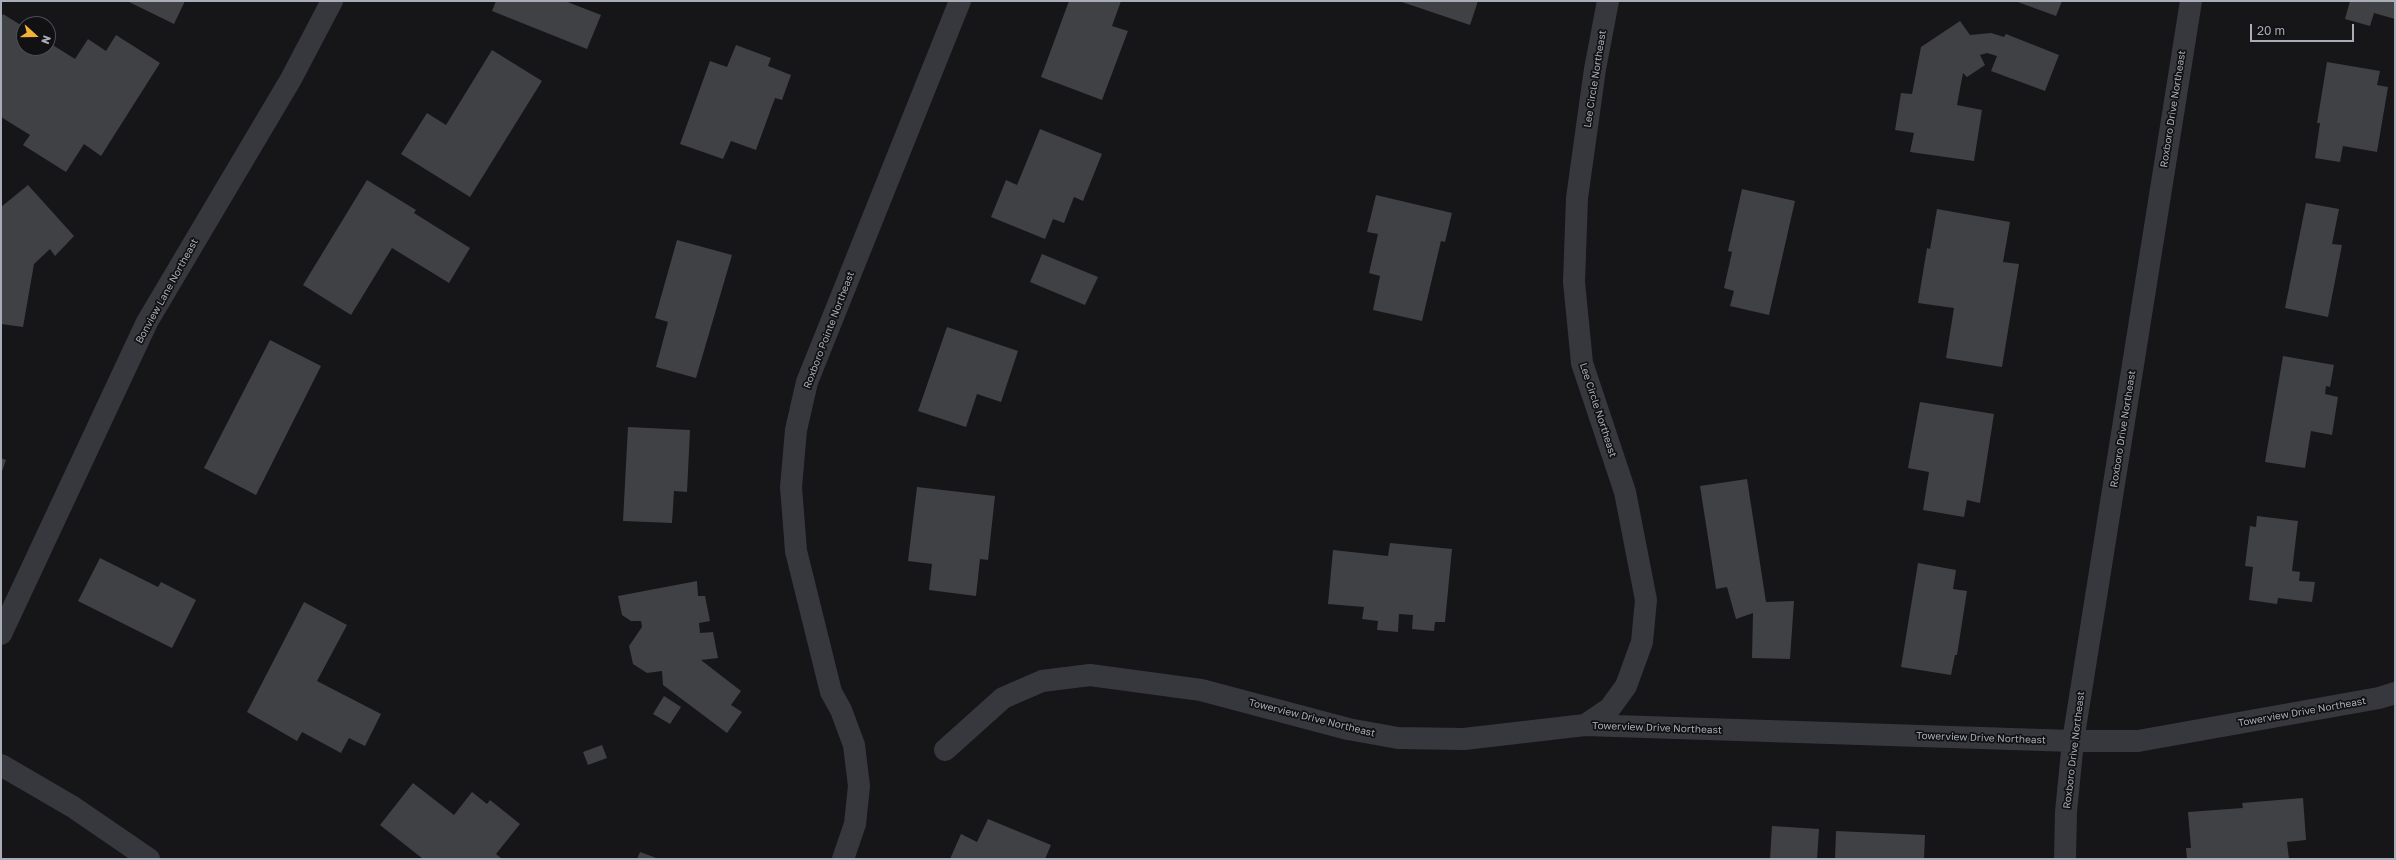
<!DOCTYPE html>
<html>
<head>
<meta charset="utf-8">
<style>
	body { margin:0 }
	#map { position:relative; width:2396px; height:860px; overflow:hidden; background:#161618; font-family:"Golos Text",sans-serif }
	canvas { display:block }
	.frame { position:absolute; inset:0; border:2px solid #a8adb8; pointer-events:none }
	.north { position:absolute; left:16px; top:16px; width:40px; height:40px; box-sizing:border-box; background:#111113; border:1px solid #4d4f55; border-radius:50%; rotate:111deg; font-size:11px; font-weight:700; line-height:16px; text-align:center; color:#a8adb8 }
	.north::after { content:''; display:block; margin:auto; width:14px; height:18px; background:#f2b134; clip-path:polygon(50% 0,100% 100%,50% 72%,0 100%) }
	.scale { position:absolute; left:2250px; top:24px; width:104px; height:18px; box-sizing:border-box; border:2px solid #a8adb8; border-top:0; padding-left:5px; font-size:12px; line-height:14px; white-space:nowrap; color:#a8adb8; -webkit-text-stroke:3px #111113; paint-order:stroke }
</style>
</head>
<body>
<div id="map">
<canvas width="2396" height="860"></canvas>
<div class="frame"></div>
<div class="north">N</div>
<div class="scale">20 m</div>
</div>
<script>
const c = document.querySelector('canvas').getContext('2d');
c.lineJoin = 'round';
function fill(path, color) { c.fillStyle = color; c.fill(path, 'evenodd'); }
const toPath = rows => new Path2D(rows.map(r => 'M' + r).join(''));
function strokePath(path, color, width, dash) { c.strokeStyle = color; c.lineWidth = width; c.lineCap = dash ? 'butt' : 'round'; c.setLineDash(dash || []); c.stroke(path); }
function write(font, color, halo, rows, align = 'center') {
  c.font = font + ' "Golos Text",sans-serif'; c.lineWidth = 3.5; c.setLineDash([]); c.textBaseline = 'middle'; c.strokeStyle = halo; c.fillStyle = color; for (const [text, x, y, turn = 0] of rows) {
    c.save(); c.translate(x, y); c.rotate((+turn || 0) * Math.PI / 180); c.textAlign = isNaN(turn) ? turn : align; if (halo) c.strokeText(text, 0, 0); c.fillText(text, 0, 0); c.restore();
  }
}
fill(toPath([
	[127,1,185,1,174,24],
	[496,1,565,1,601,15,587,49,492,11],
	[1069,1,1121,1,1112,26,1128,31,1102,100,1041,77],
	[1399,1,1478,1,1470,25],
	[2015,1,2062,1,2056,16],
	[2350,1,2395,1,2395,19,2374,13,2370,26,2345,19],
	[3,14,24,27,24,48,48,48,48,42,75,59,88,39,106,51,116,35,160,63,101,156,84,144,66,172,23,145,30,135,1,117,1,18],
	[1960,21,1970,35,1991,33,2004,37,2006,34,2059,55,2045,91,1991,71,1997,56,1987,53,1980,55,1985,65,1967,77,1963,73,1957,105,1982,110,1974,161,1910,152,1914,133,1895,130,1901,93,1912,94,1921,47],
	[736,45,771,58,768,66,791,75,782,100,775,98,756,150,731,141,723,159,680,144,710,61,727,67],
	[492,50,542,81,470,197,401,154,427,113,446,125],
	[2327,62,2380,71,2377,85,2388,87,2377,152,2343,146,2340,162,2315,158,2320,123,2317,123],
	[1040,129,1102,154,1083,201,1074,197,1064,223,1053,219,1045,239,991,217,1006,180,1017,185],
	[367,180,416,210,414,213,470,248,449,283,392,248,351,315,303,285],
	[28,185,74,236,55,256,50,249,34,264,23,327,1,324,1,207],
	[1742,189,1795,201,1769,315,1730,306,1734,291,1724,288,1732,252,1728,251],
	[1376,195,1452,213,1445,242,1441,241,1422,321,1373,310,1380,276,1369,273,1378,234,1367,232],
	[2306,203,2339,209,2332,244,2342,245,2328,317,2285,308],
	[1937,209,2010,222,2003,262,2019,264,2002,367,1946,358,1954,308,1918,303,1927,248,1930,249],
	[677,240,732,255,696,378,656,367,668,322,655,318],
	[1042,254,1098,277,1085,305,1030,282],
	[947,327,1018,351,1001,402,977,394,966,427,918,411],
	[270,340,321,366,256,495,204,468],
	[2283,356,2334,365,2330,387,2326,386,2325,394,2338,397,2332,435,2311,431,2305,468,2265,462],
	[1920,402,1994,414,1980,503,1967,500,1964,517,1923,510,1929,472,1908,468],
	[628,427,690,430,687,492,674,491,672,523,623,521],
	[1,458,6,460,1,474],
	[1747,479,1766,602,1794,601,1790,659,1752,658,1753,613,1736,619,1727,587,1716,589,1700,486],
	[917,487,995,496,988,560,980,559,976,596,929,590,932,564,908,561],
	[2257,516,2298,521,2292,571,2300,572,2299,581,2315,582,2312,602,2278,598,2277,604,2249,600,2253,567,2245,566,2250,526,2256,527],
	[1390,543,1452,549,1445,622,1435,622,1434,631,1412,629,1413,615,1399,614,1398,632,1377,630,1378,621,1362,619,1364,607,1328,604,1333,550,1388,556],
	[100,558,158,587,161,582,196,600,172,648,78,601],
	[1918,563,1956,570,1953,589,1967,591,1957,655,1955,655,1951,675,1901,667],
	[697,581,698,596,705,596,710,621,699,623,700,633,713,632,718,658,701,660,741,691,731,705,742,712,727,733,663,685,662,671,647,673,633,664,629,646,642,627,641,621,631,621,622,615,618,596],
	[304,602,347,625,317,681,381,714,365,746,349,738,341,753,302,732,297,741,247,712],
	[664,696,681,707,670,724,653,714],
	[602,745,607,758,588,765,583,752],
	[413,783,454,815,472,792,487,804,490,800,520,824,496,854,502,859,423,859,380,825],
	[2303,798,2306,840,2287,842,2289,859,2187,859,2186,848,2191,848,2188,812,2243,808,2242,803],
	[988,819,1051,845,1045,859,950,859,961,834,977,842],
	[1772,826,1819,829,1817,859,1770,859],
	[1836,831,1925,835,1924,859,1835,859],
	[640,852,659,859,637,859]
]), '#404145');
strokePath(toPath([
	[1,634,147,322,291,79,332,1],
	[1585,725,1610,708,1626,686,1642,642,1646,600,1625,492,1582,363,1574,282,1577,198,1595,69,1608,1],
	[945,750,1003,698,1042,681,1090,675,1201,690,1348,729,1398,738,1464,739,1585,725,2073,741,2138,741,2379,698,2395,693],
	[1,765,73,807,149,859],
	[843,859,855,824,859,786,854,745,841,710,831,692,796,551,791,487,796,430,807,382,960,1],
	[2065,859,2066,812,2073,741,2191,1]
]), '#37383d', 22);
write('10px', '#a8adb8', '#111113', [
	["Lee Circle Northeast",1595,79,-81],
	["Roxboro Drive Northeast",2173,109,-81],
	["Bonview Lane Northeast",167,291,-61],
	["Roxboro Pointe Northeast",829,330,-69],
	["Lee Circle Northeast",1598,410,72],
	["Roxboro Drive Northeast",2123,429,-81],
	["Towerview Drive Northeast",2302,712,-10],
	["Towerview Drive Northeast",1312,718,14],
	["Towerview Drive Northeast",1657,728,2],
	["Towerview Drive Northeast",1981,738,2],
	["Roxboro Drive Northeast",2074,750,-83]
]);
</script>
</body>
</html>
